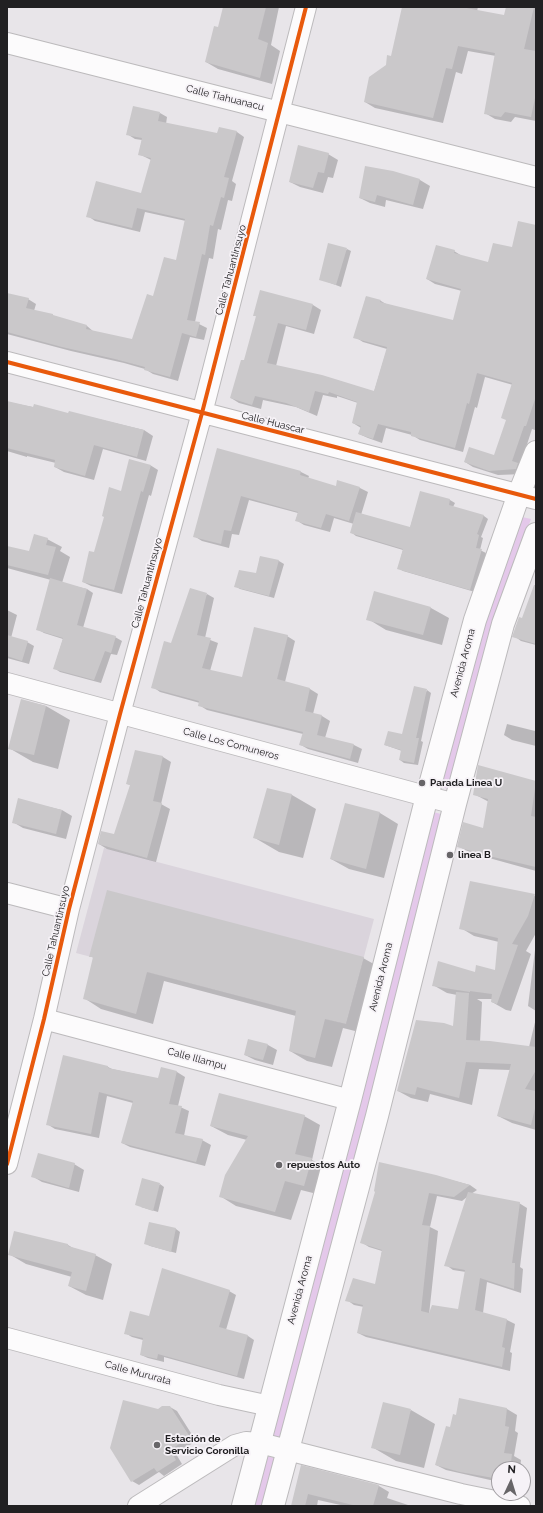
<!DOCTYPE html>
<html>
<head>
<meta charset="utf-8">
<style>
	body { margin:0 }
	#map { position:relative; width:543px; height:1513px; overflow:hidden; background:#e8e5e9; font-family:Raleway,sans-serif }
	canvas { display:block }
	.frame { position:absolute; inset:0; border:8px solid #212022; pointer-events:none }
	.north { position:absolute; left:491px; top:1461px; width:40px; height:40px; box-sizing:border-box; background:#f6f2f7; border:1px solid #a19ea2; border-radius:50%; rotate:4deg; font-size:11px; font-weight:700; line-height:16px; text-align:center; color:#212022 }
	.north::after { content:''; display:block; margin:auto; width:14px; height:18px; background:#676568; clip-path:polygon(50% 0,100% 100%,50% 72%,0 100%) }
</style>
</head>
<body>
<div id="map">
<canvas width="543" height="1513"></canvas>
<div class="frame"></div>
<div class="north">N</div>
</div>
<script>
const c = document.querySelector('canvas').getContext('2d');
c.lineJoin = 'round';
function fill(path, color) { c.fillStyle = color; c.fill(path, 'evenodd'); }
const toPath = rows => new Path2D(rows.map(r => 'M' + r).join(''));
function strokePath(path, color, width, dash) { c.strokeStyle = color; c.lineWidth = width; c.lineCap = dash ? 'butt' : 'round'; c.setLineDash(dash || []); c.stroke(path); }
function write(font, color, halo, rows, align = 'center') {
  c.font = font + ' Raleway,sans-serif'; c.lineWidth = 3.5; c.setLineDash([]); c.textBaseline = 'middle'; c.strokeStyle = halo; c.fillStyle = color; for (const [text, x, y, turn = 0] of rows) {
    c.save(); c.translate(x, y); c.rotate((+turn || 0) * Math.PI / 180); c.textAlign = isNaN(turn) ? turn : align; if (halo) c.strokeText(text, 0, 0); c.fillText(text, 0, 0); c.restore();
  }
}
fill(toPath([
	[104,848,374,919,346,1024,76,953]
]), '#dad4dc');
fill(toPath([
	[522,517,531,519,508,581,450,789,440,787,480,641,498,579],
	[433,812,441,814,368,1109,281,1438,272,1436],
	[266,1456,275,1458,262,1506,253,1506]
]), '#e4c8ea');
fill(toPath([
	[224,7,279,7,271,45,280,51,272,84,218,69,206,62,219,29],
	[403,7,478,7,477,11,505,16,507,7,536,7,536,121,515,117,511,122,495,119,485,113,496,56,468,51,462,74,456,72,443,123,375,108,365,102,392,57],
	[160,113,167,117,166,124,218,135,220,128,237,132,244,137,232,181,236,184,232,201,228,200,221,230,218,229,213,259,209,258,195,322,207,328,204,340,190,337,178,381,153,374,145,369,124,363,71,351,7,334,7,294,28,299,36,304,34,311,87,326,94,332,133,340,154,297,177,261,186,221,145,212,140,232,95,221,88,216,142,194,151,160,139,154,142,140,135,139,127,134],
	[328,154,338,160,333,178,328,177,323,193,300,187,290,182],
	[366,167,420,180,430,186,423,209,386,200,385,207,370,203,360,198],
	[536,226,536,425,535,430,532,429,520,466,524,474,498,475,473,467,465,462,495,456,507,420,513,385,485,377,477,408,475,407,463,452,420,440,412,435,386,428,382,443,368,438,359,434,361,428,353,423,358,403,337,396,337,398,323,395,317,416,296,407,263,400,261,409,239,403,231,398,245,362,257,317,254,315,313,305,321,310,314,334,286,326,276,366,374,392,387,349,363,342,355,337,366,297,381,301,386,304,453,322,462,291,435,284,427,279,454,251,462,256,489,263,513,248],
	[347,249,351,251,341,287,320,279],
	[7,402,69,414,69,412,144,430,153,436,146,461,103,449,94,480,64,472,55,467,56,463,27,456,27,457,7,451],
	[218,449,301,472,309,476,308,479,336,487,360,488,368,492,361,515,410,528,421,492,450,500,455,503,453,507,484,516,488,519,481,537,483,538,480,550,486,553,475,592,403,571,398,568,403,550,356,536,352,533,354,524,334,518,330,532,304,525,296,520,298,513,249,500,239,535,232,534,229,548,202,541,194,536],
	[150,465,158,470,151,496,149,495,122,594,91,586,83,582,122,492],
	[47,539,62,547,60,551,70,557,62,583,87,589,93,593,83,628,115,637,122,641,117,655,111,654,101,683,60,672,54,668,63,639,44,633,37,629,51,580,7,568,7,547,30,552],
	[260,557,279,561,284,564,274,598,240,589,235,586,257,574],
	[536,583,536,645,521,641,514,636,523,619],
	[375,592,431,608,449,618,442,645,386,630,368,619],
	[207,594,214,598,205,638,218,643,210,671,242,678,287,636,295,641,285,682,310,689,318,694,313,714,322,716,330,721,325,738,354,745,362,749,358,763,308,749,301,745,303,734,207,710,199,705,200,703,160,692,153,687,172,644],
	[7,610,17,615,11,638,27,642,34,646,29,664,7,658],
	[427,690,431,693,421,741,423,742,418,765,404,763,400,760,402,751,385,745,403,735],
	[22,700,46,706,70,720,58,769,33,762,9,748],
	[507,724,535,731,536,726,536,746,512,740,504,735],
	[136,751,163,757,171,762,161,804,170,809,156,862,107,849,99,844,115,836,131,785,127,784],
	[479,766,536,782,536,871,471,853,458,846,484,829,489,802,474,794],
	[268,789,292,795,316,809,303,858,279,852,255,838],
	[19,800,62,810,72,816,66,839,23,828,13,822],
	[346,804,380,813,398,824,384,878,349,869,331,859],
	[471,882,536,896,536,933,526,951,531,954,511,1011,506,1010,492,1002,493,999,477,999,482,1002,480,1042,529,1047,536,1018,536,1130,512,1123,498,1116,510,1070,479,1069,472,1105,430,1094,428,1102,411,1098,398,1091,454,1027,457,995,447,993,433,985,475,973,496,971,499,942,474,936,461,928],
	[535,950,536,950,536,1011,528,1006],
	[90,956,363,958,381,968,363,1033,343,1028,332,1067,307,1061,290,1051,296,1016,164,981,153,1024,101,1009,84,998,94,958],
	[249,1040,268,1045,277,1050,273,1065,255,1060,245,1055],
	[108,1067,112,1069,159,1079,161,1068,177,1072,185,1077,178,1106,189,1111,184,1136,202,1140,211,1145,205,1166,130,1147,122,1143,133,1103,107,1096,99,1138,55,1129,47,1124],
	[304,1116,320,1125,312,1160,328,1169,321,1195,301,1190,291,1220,236,1206,220,1196,247,1140,228,1135,211,1126],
	[74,1164,84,1170,79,1192,42,1182,32,1176],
	[436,1176,470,1185,477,1190,471,1194,519,1203,527,1208,520,1267,523,1269,521,1293,487,1282,483,1313,507,1320,515,1324,510,1352,512,1353,510,1371,366,1337,358,1333,364,1307,354,1305,347,1300,376,1285,382,1251,369,1247,361,1242],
	[437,1196,462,1201,467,1197,446,1265,453,1270,466,1272,459,1310,429,1315,438,1231,430,1227],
	[160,1184,164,1187,158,1212,141,1207],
	[150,1223,176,1229,180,1232,176,1253,150,1246,145,1243],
	[68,1245,73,1248,95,1255,112,1264,103,1300,86,1295,69,1286,72,1277,26,1264,9,1254],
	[229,1291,236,1295,226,1330,248,1336,254,1340,244,1379,164,1357,164,1362,148,1358,141,1355,143,1340,132,1337,125,1333],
	[460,1399,507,1409,517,1415,515,1431,518,1433,514,1456,521,1460,520,1469,499,1469,499,1482,446,1470,436,1465,450,1429,457,1416],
	[170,1407,177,1411,196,1441,176,1454,182,1464,164,1476,159,1472,139,1485,132,1481,158,1410],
	[411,1410,435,1424,424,1468,396,1461,372,1447],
	[302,1466,379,1486,389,1492,387,1498,411,1506,345,1506,318,1500,317,1506,292,1506]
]), '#0003');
fill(toPath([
	[223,7,266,7,258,39,268,43,260,78,205,62,214,26,218,27],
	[402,7,461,7,504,15,506,7,534,7,524,49,536,51,536,93,531,117,505,112,501,117,484,114,495,53,458,46,452,69,446,68,433,118,364,102,369,77,386,65,387,55,391,56],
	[133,106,160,112,158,121,217,133,219,127,237,131,224,177,229,178,224,198,221,197,213,226,210,225,205,255,202,254,187,320,200,322,196,337,182,333,170,377,144,370,145,367,115,359,62,347,7,332,7,293,29,298,26,308,53,314,53,315,87,325,86,329,132,339,147,294,153,296,164,257,176,260,185,219,137,208,132,228,86,217,96,181,141,193,151,158,138,155,142,138,126,135],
	[298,145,329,153,324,173,318,172,313,188,289,182],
	[365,166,393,171,420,179,413,205,377,195,375,202,359,198],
	[518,221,536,225,536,396,526,426,524,426,512,461,518,463,516,469,489,471,464,462,469,447,494,455,506,420,501,418,512,383,477,373,469,404,467,403,455,448,411,436,411,432,378,424,373,439,358,434,361,426,352,423,357,402,329,392,328,394,315,391,309,412,286,403,255,396,252,405,230,398,241,360,244,360,256,316,253,316,260,290,313,304,306,330,278,323,267,363,322,375,374,391,387,347,353,338,366,296,381,300,380,302,453,320,461,289,426,279,436,245,455,250,454,253,488,262,493,243,512,247],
	[328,243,347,248,336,285,319,280],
	[7,401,33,407,34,404,68,413,69,411,144,430,137,457,94,445,85,476,54,467,55,460,7,448],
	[217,448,301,471,300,475,336,486,337,480,360,487,349,521,326,514,321,528,295,521,298,512,241,496,231,531,224,530,221,544,193,537],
	[129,459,151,465,143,492,141,491,114,590,82,582,89,551,94,552,104,517,102,516,109,487,121,491],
	[420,491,450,499,449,505,484,515,477,534,479,535,476,548,482,549,470,590,397,569,403,549,350,533,356,512,410,527],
	[34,534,48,538,46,545,56,547,48,575,7,565,7,546,29,551],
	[260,556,279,560,269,596,234,587,239,570,256,573],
	[50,578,87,589,77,625,116,636,111,653,105,651,94,680,53,669,63,638,36,630],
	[534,585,536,585,536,644,512,637,519,617,522,618],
	[190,588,207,593,197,635,211,638,202,668,242,677,254,627,288,635,277,679,310,688,305,711,322,715,317,735,354,744,350,759,299,745,303,732,198,706,199,701,151,688,164,641,171,643],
	[374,591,431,607,423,635,366,620],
	[7,635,28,641,22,661,7,656],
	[414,686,427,689,416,738,419,738,414,763,399,760,401,750,384,745,388,731,402,734],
	[21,699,46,706,34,755,8,749],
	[135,750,163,756,153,801,162,803,147,858,98,844,101,831,114,834,130,785,126,784],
	[478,765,536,781,531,816,536,817,536,867,489,856,457,847,463,822,483,828,488,799,473,795],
	[267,788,292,794,279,845,253,838],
	[18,798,62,810,56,834,12,823],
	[345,803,380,812,366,869,330,859],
	[470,881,535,894,528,916,512,944,518,945,497,1004,491,1002,492,994,470,991,470,992,432,986,438,961,475,972,476,965,495,970,498,938,459,929],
	[107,890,364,957,346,1024,325,1019,315,1058,289,1051,296,1011,147,972,136,1014,83,999,93,957,89,957],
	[456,992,469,993,466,1040,490,1041,536,1047,536,1070,525,1089,536,1091,536,1104,531,1125,497,1116,511,1064,466,1062,459,1098,417,1087,415,1095,397,1091,416,1020,444,1023,453,1026],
	[248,1039,268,1044,263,1060,244,1055],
	[63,1055,108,1066,108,1068,158,1078,161,1067,177,1071,169,1104,182,1106,175,1133,203,1139,196,1162,121,1143,133,1101,99,1092,91,1134,46,1125],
	[219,1093,305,1115,295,1154,312,1158,304,1186,285,1181,275,1212,219,1197,225,1175,248,1136,210,1126],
	[38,1153,75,1163,69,1188,31,1177],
	[379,1162,436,1175,470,1185,454,1197,429,1193,422,1225,430,1226,421,1311,429,1313,432,1305,458,1309,465,1270,444,1266,468,1192,520,1202,512,1263,515,1263,514,1289,480,1278,475,1310,507,1319,502,1347,505,1348,502,1367,357,1333,363,1305,345,1301,353,1278,375,1284,382,1250,360,1243,375,1192,374,1191],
	[142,1178,160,1183,153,1211,135,1205],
	[149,1222,176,1228,171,1252,144,1244],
	[14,1231,68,1244,68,1246,96,1254,86,1291,68,1286,72,1272,8,1255],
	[162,1268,230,1290,219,1327,248,1335,237,1376,158,1354,157,1359,140,1355,143,1338,124,1334,130,1311,149,1316],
	[459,1398,507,1408,505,1426,509,1427,504,1453,512,1454,510,1469,499,1469,499,1479,460,1472,435,1465,446,1426,450,1427,453,1414,456,1415],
	[123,1400,158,1409,162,1406,170,1406,190,1437,170,1450,176,1460,157,1472,154,1468,131,1482,110,1448],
	[383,1402,411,1409,400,1455,371,1448],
	[301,1465,379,1485,373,1506,357,1506,308,1494,305,1506,291,1506]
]), '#cac8ca');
const minor = toPath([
	[7,43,536,177],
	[7,362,536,499],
	[7,683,455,804],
	[7,893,69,909],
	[44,1019,350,1100],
	[7,1164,44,1019,69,909,120,714,202,413,306,7],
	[7,1338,219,1395,270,1406],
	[138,1506,235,1445,246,1442,260,1443,461,1494,520,1506]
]);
const secondary = toPath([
	[243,1506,350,1100,427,796,475,620,519,494,536,452],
	[273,1506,377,1116,455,804,503,624,536,534]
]);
strokePath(minor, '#bcbabc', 22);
strokePath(secondary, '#bcbabc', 24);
strokePath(minor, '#fcfbfc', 20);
strokePath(secondary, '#fcfbfc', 22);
strokePath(toPath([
	[7,362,536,499],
	[7,1164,44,1019,69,909,120,714,202,413,306,7]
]), '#e8590c', 4);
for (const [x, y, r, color] of [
	[422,783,4,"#676568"],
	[450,855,4,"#676568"],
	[279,1165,4,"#676568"],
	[157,1445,4,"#676568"]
]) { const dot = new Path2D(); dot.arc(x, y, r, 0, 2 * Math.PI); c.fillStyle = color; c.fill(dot); strokePath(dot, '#f6f2f7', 1.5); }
write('10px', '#212022', '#f6f2f7', [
	["Calle Tiahuanacu",225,98,14],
	["Calle Tahuantinsuyo",231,270,-75],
	["Calle Huascar",273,423,14],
	["Calle Tahuantinsuyo",147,583,-75],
	["Avenida Aroma",463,663,-75],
	["Calle Los Comuneros",231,744,15],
	["Calle Tahuantinsuyo",56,931,-77],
	["Avenida Aroma",381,977,-76],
	["Calle Illampu",197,1059,15],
	["Avenida Aroma",300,1290,-75],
	["Calle Mururata",138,1373,15]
]);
write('bold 10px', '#212022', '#f6f2f7', [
	["Parada Linea U",430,783],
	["linea B",458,855],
	["repuestos Auto",287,1165],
	["Estación de",165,1439],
	["Servicio Coronilla",165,1451]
], 'left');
</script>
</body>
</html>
